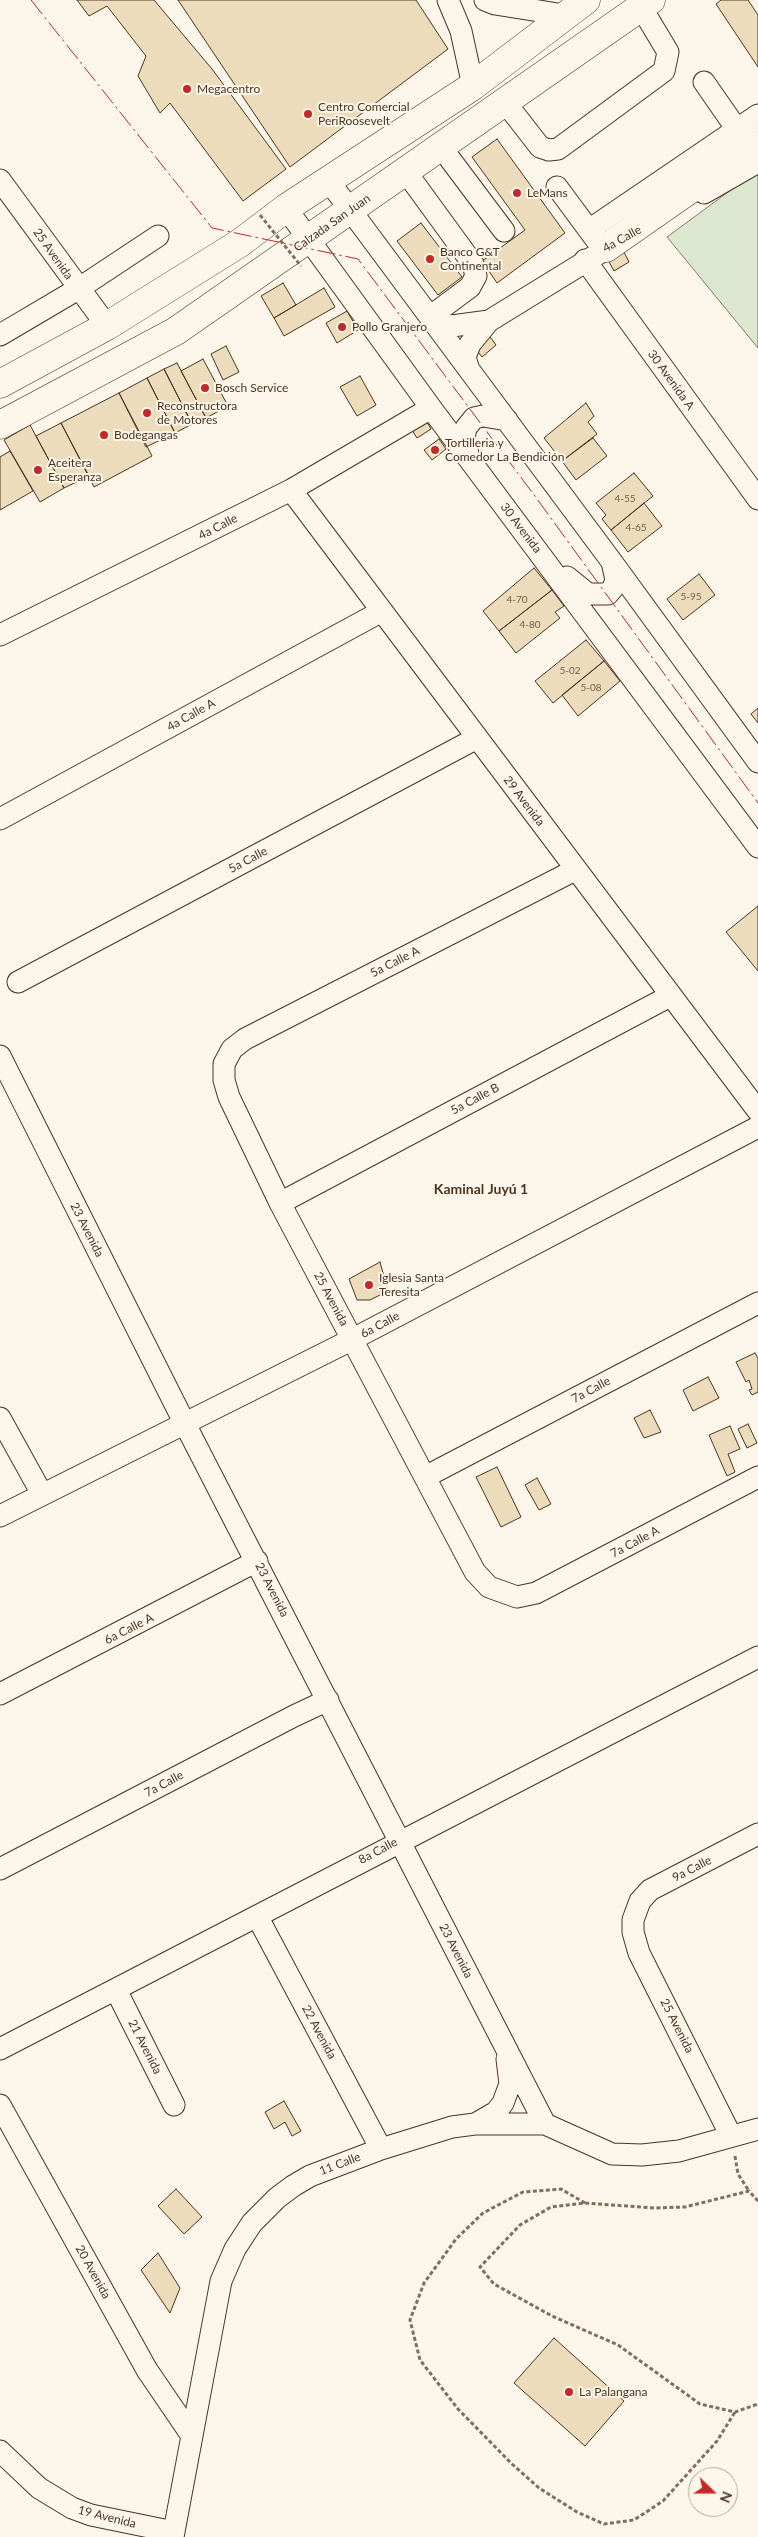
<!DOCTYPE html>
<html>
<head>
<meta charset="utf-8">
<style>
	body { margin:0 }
	#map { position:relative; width:758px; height:2537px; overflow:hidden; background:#fbf6e9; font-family:Lato,sans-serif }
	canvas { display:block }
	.north { position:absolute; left:688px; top:2467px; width:50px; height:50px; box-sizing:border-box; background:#fbf6e9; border:1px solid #b4a999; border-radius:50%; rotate:112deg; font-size:14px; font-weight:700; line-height:20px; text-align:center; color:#4a3520 }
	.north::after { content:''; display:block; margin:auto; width:18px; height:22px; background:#c62828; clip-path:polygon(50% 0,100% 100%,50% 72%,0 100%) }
</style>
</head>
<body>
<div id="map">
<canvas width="758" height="2537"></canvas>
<div class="north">N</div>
</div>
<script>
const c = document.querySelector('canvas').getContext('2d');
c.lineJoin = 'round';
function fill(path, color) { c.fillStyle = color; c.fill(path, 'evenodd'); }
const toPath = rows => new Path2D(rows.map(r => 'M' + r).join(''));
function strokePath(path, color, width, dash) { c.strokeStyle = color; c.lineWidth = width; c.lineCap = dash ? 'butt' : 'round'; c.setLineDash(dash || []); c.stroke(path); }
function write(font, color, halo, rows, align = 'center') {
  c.font = font + ' Lato,sans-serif'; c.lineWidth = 4; c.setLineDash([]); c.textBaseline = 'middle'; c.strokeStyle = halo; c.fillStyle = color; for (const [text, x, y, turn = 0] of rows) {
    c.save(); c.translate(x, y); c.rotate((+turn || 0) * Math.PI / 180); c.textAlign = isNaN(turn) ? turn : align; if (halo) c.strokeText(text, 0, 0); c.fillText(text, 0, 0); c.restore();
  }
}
const green = toPath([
	[758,170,758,348,667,237,758,170]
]);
fill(green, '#dce7d0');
strokePath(green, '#887966', 1);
const building = toPath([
	[77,0,154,0,212,69,286,169,243,201,170,103,160,113,138,76,146,56,107,6,89,16,77,0],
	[178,0,416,0,448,49,290,167,178,0],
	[721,0,748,0,758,15,758,67,716,4,721,0],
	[497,139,565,233,497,283,482,261,525,230,472,157,497,139],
	[421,223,462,277,438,295,397,241,421,223],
	[623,250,629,262,614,271,608,260,623,250],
	[283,283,296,305,274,318,261,296,283,283],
	[324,288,335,307,284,336,274,318,324,288],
	[347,311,358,330,337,343,326,323,347,311],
	[488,334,496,345,482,357,475,348,488,334],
	[226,346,239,372,223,380,211,354,226,346],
	[203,359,228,406,206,418,181,371,203,359],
	[177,363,206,418,192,424,164,369,177,363],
	[164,369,192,424,175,433,147,378,164,369],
	[360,376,376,405,357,416,340,387,360,376],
	[147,378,175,433,146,447,119,393,147,378],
	[119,393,152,456,94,487,61,423,119,393],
	[586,403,594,416,588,422,597,434,562,461,544,438,586,403],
	[427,422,431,429,417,438,410,427,427,422],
	[61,423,89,476,64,488,36,436,61,423],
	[30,425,64,488,40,502,4,440,30,425],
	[593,438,607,456,576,480,562,461,593,438],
	[439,439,446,449,432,460,424,450,439,439],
	[10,451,33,491,0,510,0,457,10,451],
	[634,473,653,496,611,530,602,519,606,515,596,503,634,473],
	[644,503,662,526,628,552,611,530,644,503],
	[534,568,552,590,499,631,483,611,534,568],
	[699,574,715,595,683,620,667,599,699,574],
	[552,590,564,606,555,612,560,618,516,653,499,631,552,590],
	[586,640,604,661,553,703,535,681,586,640],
	[604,661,620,681,578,716,562,695,604,661],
	[758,708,758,723,751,714,758,708],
	[758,906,758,971,726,932,758,906],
	[380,1262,388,1291,370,1300,357,1300,349,1279,380,1262],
	[755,1353,758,1358,758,1392,752,1395,749,1390,752,1389,749,1380,746,1382,736,1362,755,1353],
	[708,1377,719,1398,693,1411,683,1390,708,1377],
	[650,1410,661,1432,644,1438,634,1418,650,1410],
	[748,1424,757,1443,747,1448,738,1429,748,1424],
	[730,1426,740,1449,728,1454,735,1472,727,1476,709,1435,730,1426],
	[497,1467,521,1517,501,1527,476,1477,497,1467],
	[537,1478,551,1504,539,1510,525,1485,537,1478],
	[284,2101,301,2131,292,2136,285,2122,274,2129,265,2112,284,2101],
	[176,2189,202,2217,184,2234,158,2206,176,2189],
	[158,2253,180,2288,170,2313,141,2270,158,2253],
	[554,2338,624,2401,585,2446,514,2383,554,2338]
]);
fill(building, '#ecdcbc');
strokePath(building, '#4a3520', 1);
const minor = toPath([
	[448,0,461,31,473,86],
	[485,0,495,4,564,15],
	[704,82,745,141],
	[505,102,540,147,549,150,558,149,664,71,668,52,641,7],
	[441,147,504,231],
	[406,172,473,264,476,276,470,287,431,316,439,324,452,326,489,321],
	[0,180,107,326],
	[328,180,612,562,758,762],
	[557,187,597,241],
	[704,193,758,162],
	[286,208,431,408,758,847],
	[589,230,758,115],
	[585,260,758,499],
	[0,335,78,289,158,236],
	[468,367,465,357,470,344,489,321,619,241],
	[469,458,464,438,466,428,474,418,483,416,507,420],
	[291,490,758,1111],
	[567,577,588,594,608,594,613,588,616,580,612,562],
	[0,635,291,490,431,408],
	[0,819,382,611],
	[575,870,245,1039,232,1049,224,1064,224,1080,229,1097,280,1203,475,1572,489,1587,517,1597,536,1593,758,1477],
	[18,982,477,738],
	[0,1056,185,1424,545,2124],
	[280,1203,670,996],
	[0,1418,42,1494],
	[425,1477,758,1303],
	[0,1516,353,1339,758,1127],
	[0,1694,257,1561],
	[0,1869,294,1716,328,1700],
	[257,1916,381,2149],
	[116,1990,174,2105],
	[0,2049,758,1657],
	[0,2105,147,2370,192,2436],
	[477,2123,496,2112,503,2103,510,2084,507,2059],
	[731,2136,639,1953,633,1932,633,1920,640,1901,650,1890,758,1834],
	[0,2451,39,2488,72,2508,91,2515,174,2532],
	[173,2537,221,2281,235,2249,252,2223,277,2198,293,2186,310,2176,381,2149,452,2127,475,2124,545,2124,612,2154,642,2155,679,2151,758,2129]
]);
const major = toPath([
	[0,384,107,326,240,243,286,208,473,86,586,0],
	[0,425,176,331,651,0]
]);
const highway = toPath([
	[606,248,758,142]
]);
strokePath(minor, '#4a3520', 23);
strokePath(major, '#4a3520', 29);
strokePath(highway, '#4a3520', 29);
strokePath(toPath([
	[735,2156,738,2174,749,2191],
	[758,2201,749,2191,685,2207,654,2208,585,2203,551,2207,520,2225,480,2267,494,2284,552,2316,618,2345,700,2404,735,2412,758,2404],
	[585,2203,561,2189,523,2192,483,2213,456,2239,424,2283,410,2320,420,2360,458,2409,512,2464,539,2488,577,2512,604,2524,634,2520,663,2501,717,2441,735,2412]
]), '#7f6f5c', 3, [4, 2.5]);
strokePath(minor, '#fbf6e9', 21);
strokePath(major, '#fbf6e9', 28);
strokePath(highway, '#fbf6e9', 28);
strokePath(toPath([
	[260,215,301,266]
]), '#7f6f5c', 3, [4, 2.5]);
strokePath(toPath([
	[31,0,212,228,358,259,537,499,758,803]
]), '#c62828', 1, [18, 4, 2.5, 4]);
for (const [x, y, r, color] of [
	[187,89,5,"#c62828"],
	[308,114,5,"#c62828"],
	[517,193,5,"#c62828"],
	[430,259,5,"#c62828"],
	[342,327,5,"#c62828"],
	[205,388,5,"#c62828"],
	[147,413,5,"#c62828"],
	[104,435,5,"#c62828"],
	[435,450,5,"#c62828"],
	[38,470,5,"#c62828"],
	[369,1285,5,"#c62828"],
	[569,2392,5,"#c62828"]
]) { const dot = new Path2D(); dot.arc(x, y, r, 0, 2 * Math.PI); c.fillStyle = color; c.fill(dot); strokePath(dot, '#fbf6e9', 2); }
write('10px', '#725f47', null, [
	["4-55",625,499],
	["4-65",636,528],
	["5-95",691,597],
	["4-70",517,600],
	["4-80",530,625],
	["5-02",570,671],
	["5-08",591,688]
]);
write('12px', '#4a3520', '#fbf6e9', [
	["Megacentro",197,89],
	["Centro Comercial",318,107],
	["PeriRoosevelt",318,121],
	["LeMans",527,193],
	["Banco G&T",440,252],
	["Continental",440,266],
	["Pollo Granjero",352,327],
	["Bosch Service",215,388],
	["Reconstructora",157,406],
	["de Motores",157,420],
	["Bodegangas",114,435],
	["Tortilleria y",445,443],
	["Comedor La Bendición",445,457],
	["Aceitera",48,463],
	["Esperanza",48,477],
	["Iglesia Santa",379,1278],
	["Teresita",379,1292],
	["La Palangana",579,2392]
], 'left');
write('12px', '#4a3520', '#fbf6e9', [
	["Calzada San Juan",332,223,-35],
	["4a Calle",622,239,-29],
	["25 Avenida",53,254,55],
	["30 Avenida A",671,380,54],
	["4a Calle",218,527,-27],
	["30 Avenida",521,528,53],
	["4a Calle A",191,715,-29],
	["29 Avenida",524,801,53],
	["5a Calle",248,860,-28],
	["5a Calle A",395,962,-27],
	["5a Calle B",475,1099,-28],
	["23 Avenida",87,1230,63],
	["25 Avenida",331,1299,62],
	["6a Calle",380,1325,-28],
	["7a Calle",591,1390,-28],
	["7a Calle A",635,1542,-28],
	["23 Avenida",272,1590,63],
	["6a Calle A",129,1629,-27],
	["7a Calle",164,1784,-28],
	["8a Calle",378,1851,-28],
	["9a Calle",692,1869,-27],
	["23 Avenida",456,1951,63],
	["25 Avenida",677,2026,63],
	["22 Avenida",319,2032,62],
	["21 Avenida",145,2047,63],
	["11 Calle",340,2164,-21],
	["20 Avenida",93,2272,61],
	["19 Avenida",107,2517,14]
]);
write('bold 14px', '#4a3520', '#fbf6e9', [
	["Kaminal Juyú 1",481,1189]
]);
</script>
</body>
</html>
